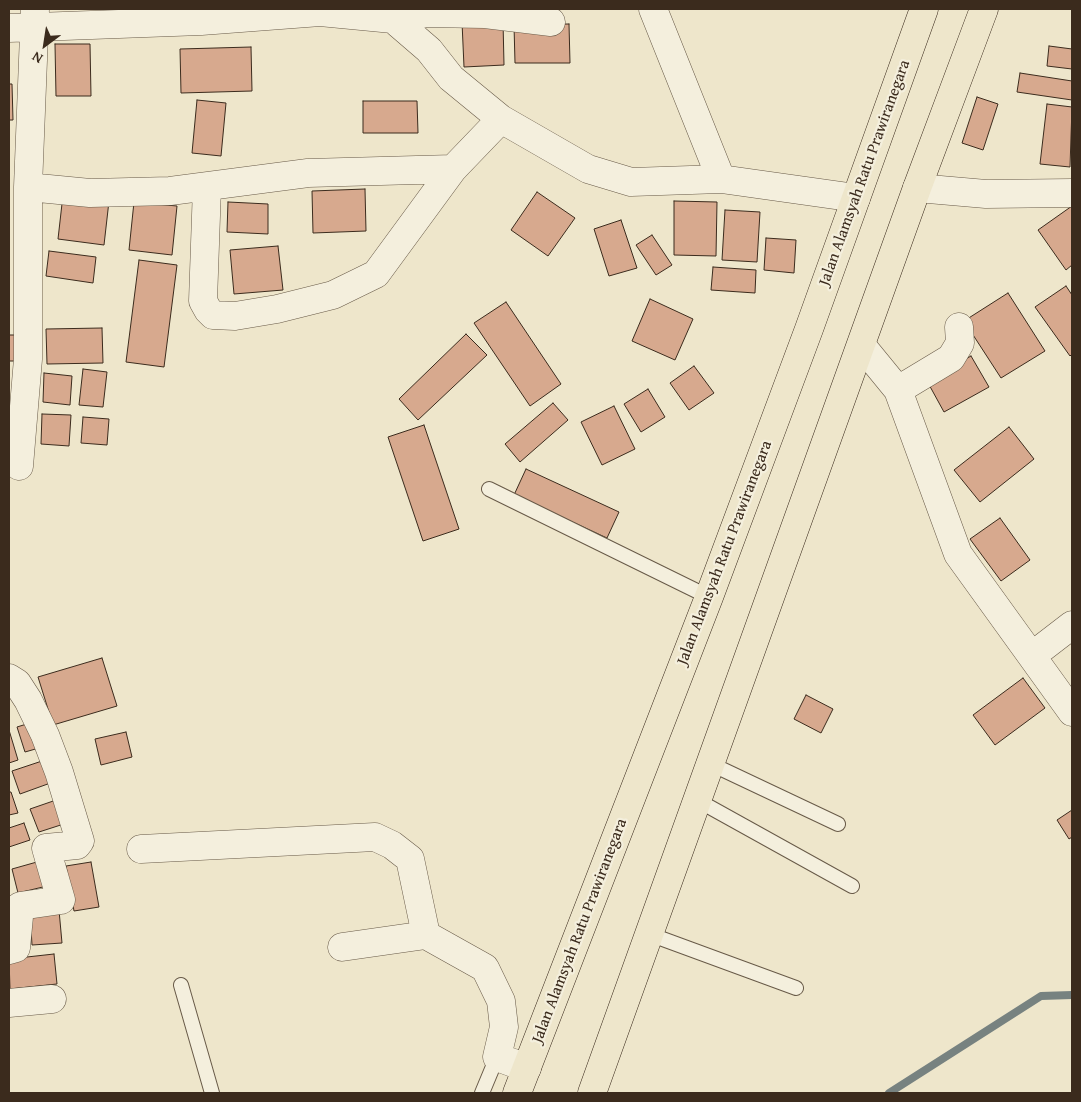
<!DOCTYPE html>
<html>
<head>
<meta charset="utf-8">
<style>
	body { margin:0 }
	#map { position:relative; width:1081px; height:1102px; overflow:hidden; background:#eee6cb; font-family:"Gentium Book Plus",serif }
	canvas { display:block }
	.frame { position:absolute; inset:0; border:10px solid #3b2b1d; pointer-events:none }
	.north { position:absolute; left:20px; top:20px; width:50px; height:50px; -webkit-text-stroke:4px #f4efdd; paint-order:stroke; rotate:211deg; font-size:14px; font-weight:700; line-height:20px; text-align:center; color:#3b2b1d }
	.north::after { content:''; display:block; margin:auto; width:18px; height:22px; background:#3b2b1d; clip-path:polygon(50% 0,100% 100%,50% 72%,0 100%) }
</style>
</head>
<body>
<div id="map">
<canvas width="1081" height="1102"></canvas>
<div class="frame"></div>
<div class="north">N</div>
</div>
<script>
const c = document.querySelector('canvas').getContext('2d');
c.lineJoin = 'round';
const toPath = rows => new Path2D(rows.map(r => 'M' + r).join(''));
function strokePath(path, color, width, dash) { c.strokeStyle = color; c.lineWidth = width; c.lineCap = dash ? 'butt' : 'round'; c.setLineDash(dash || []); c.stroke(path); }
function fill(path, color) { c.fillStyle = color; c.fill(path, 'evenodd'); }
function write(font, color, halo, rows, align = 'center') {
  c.font = font + ' "Gentium Book Plus",serif'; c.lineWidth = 4.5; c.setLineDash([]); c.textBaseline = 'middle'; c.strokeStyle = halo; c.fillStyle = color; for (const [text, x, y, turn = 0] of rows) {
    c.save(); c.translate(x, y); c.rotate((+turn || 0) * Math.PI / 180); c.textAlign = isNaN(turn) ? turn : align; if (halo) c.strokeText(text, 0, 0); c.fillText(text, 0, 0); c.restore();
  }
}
strokePath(toPath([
	[889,1093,1041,996,1072,995]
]), '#778280', 8);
const building = toPath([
	[503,21,504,65,464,67,462,22,503,21],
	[569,24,570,63,515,63,514,25,569,24],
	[55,44,90,44,91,96,56,96,55,44],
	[1049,46,1072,49,1072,69,1047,66,1049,46],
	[251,47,252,91,181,93,180,49,251,47],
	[1020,73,1072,81,1072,100,1017,92,1020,73],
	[9,84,12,84,13,120,9,120,9,84],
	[977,97,998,104,983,150,962,143,977,97],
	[197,100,226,103,221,156,192,153,197,100],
	[363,101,417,101,418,133,363,133,363,101],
	[1047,104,1072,107,1070,167,1040,164,1047,104],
	[365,189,366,231,313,233,312,191,365,189],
	[537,192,575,218,548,256,511,230,537,192],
	[63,195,109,201,104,245,58,239,63,195],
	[674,201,717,202,716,256,674,255,674,201],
	[134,202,177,206,172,255,129,250,134,202],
	[228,202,268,204,268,234,227,232,228,202],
	[1072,206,1072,265,1066,270,1038,230,1072,206],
	[725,210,760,212,757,262,722,260,725,210],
	[621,220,637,268,609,276,594,229,621,220],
	[652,235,672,265,656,275,636,245,652,235],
	[766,238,796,240,794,273,764,270,766,238],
	[278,246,283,290,234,294,230,250,278,246],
	[49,251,96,257,93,283,46,276,49,251],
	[139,260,177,265,164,367,126,362,139,260],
	[713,267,756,270,755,293,711,290,713,267],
	[1066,286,1072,295,1072,354,1070,356,1035,307,1066,286],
	[1008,293,1045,351,1001,378,964,321,1008,293],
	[650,299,693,319,675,360,632,341,650,299],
	[506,302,561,384,530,406,474,323,506,302],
	[102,328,103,363,47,364,46,329,102,328],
	[466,334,487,355,418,420,399,399,466,334],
	[9,335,15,335,16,361,9,361,9,335],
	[971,356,989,387,944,412,927,381,971,356],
	[694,366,714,393,689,410,670,383,694,366],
	[83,369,107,372,103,407,79,405,83,369],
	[44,373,72,376,70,405,43,402,44,373],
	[648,389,665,417,641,432,624,404,648,389],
	[553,403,568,420,520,462,505,444,553,403],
	[614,406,635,449,602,465,581,422,614,406],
	[42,414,71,415,69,446,41,444,42,414],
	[83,417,109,419,107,445,81,443,83,417],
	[424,425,459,529,423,541,388,437,424,425],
	[1009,427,1034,459,980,502,954,470,1009,427],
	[526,469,619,512,607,538,514,495,526,469],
	[1000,518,1030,560,1001,581,970,539,1000,518],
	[102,658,117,706,53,725,38,677,102,658],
	[1023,678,1045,708,995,745,973,715,1023,678],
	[806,695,833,709,821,733,794,719,806,695],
	[30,723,39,748,25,752,17,727,30,723],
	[9,730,18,760,9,763,9,730],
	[126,732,132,757,101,765,95,739,126,732],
	[48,759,56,781,20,794,12,771,48,759],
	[9,792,11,792,18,813,9,815,9,792],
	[62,798,70,822,39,832,30,809,62,798],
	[1072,810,1072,837,1069,839,1057,820,1072,810],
	[24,823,30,840,9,847,9,828,24,823],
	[44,860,51,885,18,893,12,869,44,860],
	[91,862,99,907,74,911,66,866,91,862],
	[59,910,62,943,32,945,30,912,59,910],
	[54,954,57,984,10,989,9,959,54,954]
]);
fill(building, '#d7a98e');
strokePath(building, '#3b2b1d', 1);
const lane = toPath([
	[489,489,709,597],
	[711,764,838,824],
	[697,800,852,886],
	[649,934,796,988],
	[181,985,212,1093],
	[482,1093,497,1057]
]);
const street = toPath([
	[653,9,721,179],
	[398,21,425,13,485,14,551,22],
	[9,28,201,21,320,12,393,19,429,50,451,78,501,119,588,169,631,182,721,179,856,198],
	[28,187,90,193,170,191,308,173,453,169],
	[207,187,203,301,208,310,213,315,235,316,277,309,333,295,376,274,453,169,501,119],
	[917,188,986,194,1072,193],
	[862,346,898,390,958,554,1072,712],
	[898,390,951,358,960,343,959,327],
	[19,466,28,359,28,187,35,9],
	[1033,655,1072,625],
	[9,678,17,683,28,700,45,735,59,772,80,841,77,845,46,848,61,900,20,906,16,948,9,950],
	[141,849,375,837,392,845,410,859,426,935,485,968,501,1001,504,1027,497,1057,527,1068],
	[342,947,426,935],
	[9,1003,52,999]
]);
const highway = toPath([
	[517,1093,709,597,809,329,924,9],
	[592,1093,917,188,984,9]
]);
strokePath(lane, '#685a48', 16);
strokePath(street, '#685a48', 29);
strokePath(highway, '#3b2b1d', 29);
strokePath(lane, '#f4efdd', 14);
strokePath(street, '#f4efdd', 28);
strokePath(highway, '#eee6cb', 28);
write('16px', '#3b2b1d', '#f4efdd', [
	["Jalan Alamsyah Ratu Prawiranegara",865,173,-70],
	["Jalan Alamsyah Ratu Prawiranegara",725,553,-69],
	["Jalan Alamsyah Ratu Prawiranegara",580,931,-69]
]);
</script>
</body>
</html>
